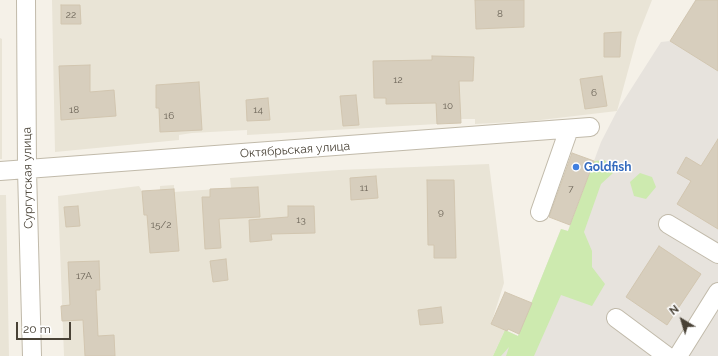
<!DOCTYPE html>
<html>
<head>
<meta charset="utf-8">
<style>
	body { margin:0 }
	#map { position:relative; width:718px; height:356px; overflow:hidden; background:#f5f1e8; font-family:Raleway,sans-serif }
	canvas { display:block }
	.north { position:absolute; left:662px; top:300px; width:40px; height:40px; -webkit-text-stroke:3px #fff; paint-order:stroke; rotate:322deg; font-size:11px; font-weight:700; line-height:16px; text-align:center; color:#494236 }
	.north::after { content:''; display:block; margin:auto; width:14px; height:18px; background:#494236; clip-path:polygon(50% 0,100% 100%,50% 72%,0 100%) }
	.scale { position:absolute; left:16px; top:322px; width:55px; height:18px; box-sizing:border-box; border:2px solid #494236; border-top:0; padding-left:5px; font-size:12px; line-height:14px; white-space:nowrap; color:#494236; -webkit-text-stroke:3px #fff; paint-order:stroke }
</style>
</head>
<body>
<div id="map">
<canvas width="718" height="356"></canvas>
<div class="north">N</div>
<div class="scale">20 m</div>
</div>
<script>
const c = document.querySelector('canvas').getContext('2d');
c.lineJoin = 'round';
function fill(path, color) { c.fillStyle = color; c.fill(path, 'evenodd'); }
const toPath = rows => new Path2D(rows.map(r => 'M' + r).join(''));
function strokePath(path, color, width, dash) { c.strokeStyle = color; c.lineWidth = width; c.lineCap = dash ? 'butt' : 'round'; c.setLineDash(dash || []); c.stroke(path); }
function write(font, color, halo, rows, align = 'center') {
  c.font = font + ' Raleway,sans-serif'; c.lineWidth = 3; c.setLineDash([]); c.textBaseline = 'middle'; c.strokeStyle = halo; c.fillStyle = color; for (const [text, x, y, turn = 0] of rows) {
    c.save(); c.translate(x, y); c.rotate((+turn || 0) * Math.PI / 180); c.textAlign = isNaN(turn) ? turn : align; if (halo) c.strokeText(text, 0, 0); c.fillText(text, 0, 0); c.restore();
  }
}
fill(toPath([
	[52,0,652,0,637,38,617,111,532,121,475,124,475,119,461,119,437,124,247,135,247,130,192,133,179,135,179,140,55,152],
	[0,38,2,39,2,159,0,159],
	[489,164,504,283,491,324,505,330,493,356,64,356,58,196,139,186,142,191,160,190,160,186,174,185,174,192,231,188,230,178,339,170],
	[0,195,6,195,9,356,0,356]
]), '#e9e4d6');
fill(toPath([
	[695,0,718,0,718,356,493,356,505,330,518,336,561,229,568,231,601,142,617,111,661,42,670,41]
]), '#e7e3dd');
fill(toPath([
	[605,160,613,173,601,184,584,232,592,251,592,267,605,284,592,306,561,295,534,356,506,356,509,347,501,356,493,356,505,330,518,336,561,229,568,231,594,161],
	[640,173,652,177,656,187,646,199,634,196,630,182]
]), '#cdeaaf');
const building = toPath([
	[475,0,524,0,524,27,476,29,475,0],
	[696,0,718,0,718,71,670,41,696,0],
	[61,5,80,5,81,24,61,24,61,5],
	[621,32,620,57,604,57,604,33,621,32],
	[432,56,474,57,473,81,459,81,461,123,437,124,436,103,386,104,386,98,374,98,373,61,432,60,432,56],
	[90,65,90,92,114,90,116,116,61,120,59,66,90,65],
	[602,76,607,106,585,109,580,79,602,76],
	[199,82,202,130,160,132,159,108,156,108,156,85,199,82],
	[356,95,359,125,343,126,340,96,356,95],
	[268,98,270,120,247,121,246,100,268,98],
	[718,139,718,229,677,204,691,181,677,173,686,157,701,166,718,139],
	[572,153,594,161,570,225,549,217,572,153],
	[376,176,378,198,351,200,350,178,376,176],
	[427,180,454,180,456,258,434,258,434,245,428,245,427,180],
	[258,187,260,217,219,219,221,248,205,249,202,197,210,197,210,189,258,187],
	[174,189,179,251,150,253,147,215,144,215,142,191,174,189],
	[78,206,80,226,66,227,64,207,78,206],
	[288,206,314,206,315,233,271,234,272,240,250,242,249,220,288,217,288,206],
	[659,246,701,274,667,325,626,297,659,246],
	[226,259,228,280,213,282,210,261,226,259],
	[99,261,100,290,96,290,98,336,114,335,115,356,85,356,83,320,62,321,61,306,70,305,68,262,99,261],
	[505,292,532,303,519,334,508,329,507,331,491,324,505,292],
	[441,307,443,323,420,325,418,310,441,307]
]);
fill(building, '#d7cebd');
strokePath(building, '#d2c6b0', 1);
const minor = toPath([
	[26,0,27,170,32,356],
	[0,171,590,127],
	[540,212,569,129],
	[668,224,718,254],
	[616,318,667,356],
	[678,356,718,292]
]);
strokePath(minor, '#c1baaa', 20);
strokePath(minor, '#fff', 18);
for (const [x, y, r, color] of [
	[576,167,4,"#3f7fe0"]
]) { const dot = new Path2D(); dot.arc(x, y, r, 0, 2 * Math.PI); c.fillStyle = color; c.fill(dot); strokePath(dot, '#fff', 1.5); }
write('10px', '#6c6558', null, [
	["8",500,14],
	["22",71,15],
	["12",398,80],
	["6",594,93],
	["10",448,106],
	["18",74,110],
	["14",258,110],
	["16",169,116],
	["11",364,188],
	["7",571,189],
	["9",441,212],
	["13",301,220],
	["15/2",161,225],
	["17А",84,276]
]);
write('12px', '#494236', '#fff', [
	["Октябрьская улица",295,150,-4],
	["Сургутская улица",28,178,-91]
]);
write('bold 12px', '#366cbe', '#fff', [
	["Goldfish",584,167]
], 'left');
</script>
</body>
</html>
